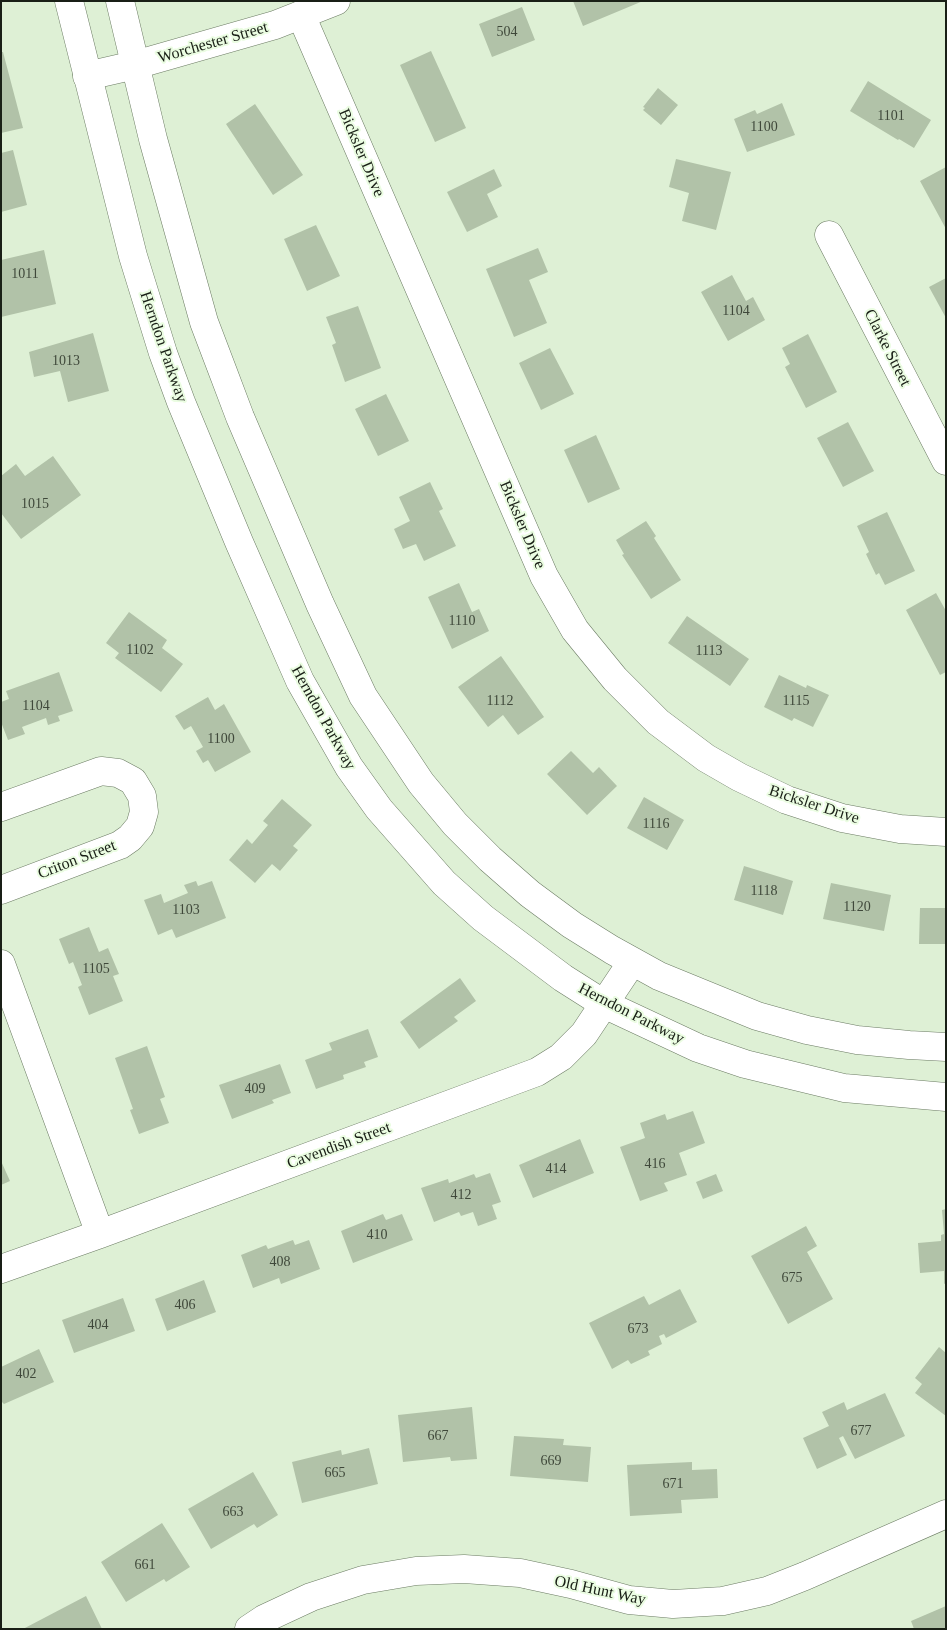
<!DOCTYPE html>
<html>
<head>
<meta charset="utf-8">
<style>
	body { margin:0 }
	#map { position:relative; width:947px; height:1630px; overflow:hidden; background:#def0d5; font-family:"Times New Roman",serif }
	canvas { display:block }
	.frame { position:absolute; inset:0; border:2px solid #191f16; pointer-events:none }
</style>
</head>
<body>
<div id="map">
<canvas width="947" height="1630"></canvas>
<div class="frame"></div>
</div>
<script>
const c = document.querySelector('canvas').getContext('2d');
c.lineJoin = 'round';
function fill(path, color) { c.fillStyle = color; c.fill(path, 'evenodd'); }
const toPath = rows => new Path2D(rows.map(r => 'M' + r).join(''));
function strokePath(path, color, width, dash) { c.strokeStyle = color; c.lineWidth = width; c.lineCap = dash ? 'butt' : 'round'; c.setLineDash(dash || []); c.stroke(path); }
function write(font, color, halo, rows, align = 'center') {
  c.font = font + ' "Times New Roman",serif'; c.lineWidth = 4; c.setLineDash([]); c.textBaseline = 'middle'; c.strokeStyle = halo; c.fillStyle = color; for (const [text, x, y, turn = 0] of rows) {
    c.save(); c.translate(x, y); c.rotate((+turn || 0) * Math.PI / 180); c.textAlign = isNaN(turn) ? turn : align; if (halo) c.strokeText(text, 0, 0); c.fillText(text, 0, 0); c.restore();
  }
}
fill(toPath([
	[573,1,643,1,583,26],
	[522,7,535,40,492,57,479,24],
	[431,51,466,128,435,142,400,65],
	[1,52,3,52,23,128,1,133],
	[868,81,931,120,914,148,899,139,898,140,850,111],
	[658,88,678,105,661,125,643,110,645,108,643,107],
	[782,103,795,135,747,152,734,119,755,110,757,114],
	[255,104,303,175,273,195,226,124],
	[13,150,27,205,1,212,1,153],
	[676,159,731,172,716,230,682,221,689,193,669,187],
	[946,167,946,229,920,181],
	[494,169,502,186,487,194,498,217,467,232,447,192],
	[316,225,340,276,307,291,284,239],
	[538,248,548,272,529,280,547,323,514,337,486,269],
	[44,250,56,304,1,317,1,260],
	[732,275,746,301,753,297,765,320,728,341,701,292],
	[946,278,946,318,929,287],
	[358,306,381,368,345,382,332,345,336,343,326,317],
	[93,333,109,391,68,402,60,371,34,377,29,352],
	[808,334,837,392,806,408,785,367,790,364,782,348],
	[550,348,574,394,541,410,519,363],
	[386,394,409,441,378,456,355,409],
	[848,422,874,471,843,487,817,438],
	[596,435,620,489,588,503,564,450],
	[53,456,81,495,21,539,1,513,1,476,16,464,25,476],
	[430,482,443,509,439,511,456,546,424,561,416,544,403,549,394,529,410,521,399,497],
	[887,512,915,571,885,585,879,573,876,575,866,554,869,552,857,526],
	[646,521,656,536,654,538,681,580,651,599,622,555,624,554,616,540],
	[459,583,472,612,479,609,489,631,452,649,428,597],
	[936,593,946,611,946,672,940,675,906,610],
	[129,612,167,640,162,648,183,664,161,692,115,658,119,653,106,643],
	[687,616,749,659,730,686,668,643],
	[501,656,544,717,518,735,503,715,488,727,458,687],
	[59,672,73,711,58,716,60,721,48,725,46,718,22,727,25,734,8,740,1,722,1,702,9,699,6,691],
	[779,675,806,688,807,685,829,695,813,727,794,718,792,721,764,707],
	[208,697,215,710,224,704,251,752,215,772,208,760,203,763,196,751,203,747,191,726,184,730,175,716],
	[571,751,593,773,599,767,617,786,587,815,547,774],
	[644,797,684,820,667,850,627,828],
	[282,799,312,825,293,846,298,850,280,871,272,864,255,883,229,860,247,839,252,844,268,825,263,821],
	[744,866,793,881,783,915,734,900],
	[196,881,198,886,212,881,226,918,176,938,172,929,158,935,144,900,161,894,164,903,188,893,184,885],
	[831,883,891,895,884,931,823,919],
	[920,908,946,908,946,944,919,944],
	[89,927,99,952,108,948,119,974,113,976,123,1001,89,1015,78,987,82,985,73,962,69,964,59,939],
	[460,978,476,1001,454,1017,458,1021,419,1049,400,1022],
	[368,1029,378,1057,364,1062,366,1067,343,1075,344,1079,316,1089,305,1060,332,1050,329,1043],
	[147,1046,165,1097,160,1099,169,1123,139,1134,130,1110,133,1109,115,1058],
	[280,1064,291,1093,272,1100,274,1103,232,1119,219,1085],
	[693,1111,705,1143,679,1153,687,1175,664,1183,668,1191,640,1201,620,1147,645,1138,640,1123,665,1114,667,1120],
	[580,1139,594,1173,533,1198,519,1165],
	[1,1161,10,1181,1,1185],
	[490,1173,501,1202,492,1205,497,1219,478,1226,473,1212,461,1216,459,1212,434,1222,421,1188,448,1179,449,1183,474,1174,476,1178],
	[716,1174,723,1191,703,1199,696,1182],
	[946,1209,946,1283,944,1284,944,1271,920,1273,918,1243,941,1241,941,1235,944,1234,942,1210],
	[383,1214,386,1220,402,1214,413,1240,353,1263,341,1231],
	[806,1226,817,1246,807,1252,833,1299,788,1324,751,1256],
	[293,1240,295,1245,309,1240,320,1269,281,1284,279,1278,253,1288,241,1255,266,1245,268,1249],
	[204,1280,216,1312,167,1331,155,1299],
	[680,1289,697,1322,666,1338,664,1334,659,1336,662,1344,648,1351,650,1355,631,1364,628,1360,612,1369,589,1323,644,1296,649,1305],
	[123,1298,135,1331,74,1353,62,1320],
	[939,1347,946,1353,946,1416,915,1393,922,1384,915,1378],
	[39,1349,54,1382,4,1404,1,1401,1,1367],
	[885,1393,905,1436,855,1459,843,1436,839,1438,847,1455,817,1469,803,1438,829,1426,822,1412,844,1402,847,1410],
	[472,1407,477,1459,451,1461,450,1457,403,1462,398,1415],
	[514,1436,564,1439,563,1445,591,1447,588,1482,510,1476],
	[369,1448,378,1484,302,1503,292,1462,341,1450,342,1455],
	[692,1462,692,1470,717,1469,718,1498,681,1500,682,1513,630,1516,627,1465],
	[253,1472,278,1515,257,1528,254,1524,211,1549,188,1509],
	[162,1523,190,1567,166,1582,164,1579,126,1602,101,1562],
	[86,1596,102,1629,23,1629],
	[946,1606,946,1629,914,1629,911,1621]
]), '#b1c2a8');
const minor = toPath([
	[301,15,544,576,575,630,615,679,658,722,706,758,739,777,787,800,842,818,900,829,946,832],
	[829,235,946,461],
	[1,807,101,771,118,773,133,781,142,796,144,812,140,826,130,838,120,845,1,890],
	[1,964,100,1234],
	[1,1269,100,1234,537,1072,561,1057,584,1034,632,962],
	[249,1629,264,1619,311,1597,363,1580,416,1571,464,1569,520,1573,571,1584,629,1600,673,1604,723,1601,767,1591,805,1576,946,1514]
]);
const tertiary = toPath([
	[87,76,135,65,275,25,336,1]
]);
const secondary = toPath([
	[69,1,133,256,163,353,181,402,239,542,300,681,349,767,379,809,444,883,483,918,563,978,604,1004,698,1048,745,1064,844,1088,946,1097],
	[120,1,153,139,204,322,223,372,240,417,320,604,363,696,421,783,455,824,490,859,530,894,572,925,612,950,659,976,757,1016,807,1030,857,1040,909,1045,946,1047]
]);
strokePath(minor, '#6b7b63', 29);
strokePath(tertiary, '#6b7b63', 29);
strokePath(secondary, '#6b7b63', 29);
strokePath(minor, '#fff', 28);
strokePath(tertiary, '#fff', 28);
strokePath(secondary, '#fff', 28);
write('14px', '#3f483a', null, [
	["504",507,32],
	["1101",891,116],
	["1100",764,127],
	["1011",25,274],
	["1104",736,311],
	["1013",66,361],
	["1015",35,504],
	["1110",462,621],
	["1102",140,650],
	["1113",709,651],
	["1112",500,701],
	["1115",796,701],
	["1104",36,706],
	["1100",221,739],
	["1116",656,824],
	["1118",764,891],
	["1120",857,907],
	["1103",186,910],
	["1105",96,969],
	["409",255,1089],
	["416",655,1164],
	["414",556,1169],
	["412",461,1195],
	["410",377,1235],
	["408",280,1262],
	["675",792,1278],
	["406",185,1305],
	["404",98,1325],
	["673",638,1329],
	["402",26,1374],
	["677",861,1431],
	["667",438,1436],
	["669",551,1461],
	["665",335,1473],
	["671",673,1484],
	["663",233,1512],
	["661",145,1565]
]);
write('16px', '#191f16', '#ebfde2', [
	["Worchester Street",213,43,-16],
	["Bicksler Drive",361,153,67],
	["Herndon Parkway",163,347,71],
	["Clarke Street",887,348,63],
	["Bicksler Drive",522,525,67],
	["Herndon Parkway",323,718,61],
	["Bicksler Drive",814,805,18],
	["Criton Street",77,860,-21],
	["Herndon Parkway",631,1014,27],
	["Cavendish Street",339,1146,-20],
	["Old Hunt Way",600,1591,12]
]);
</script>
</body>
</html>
